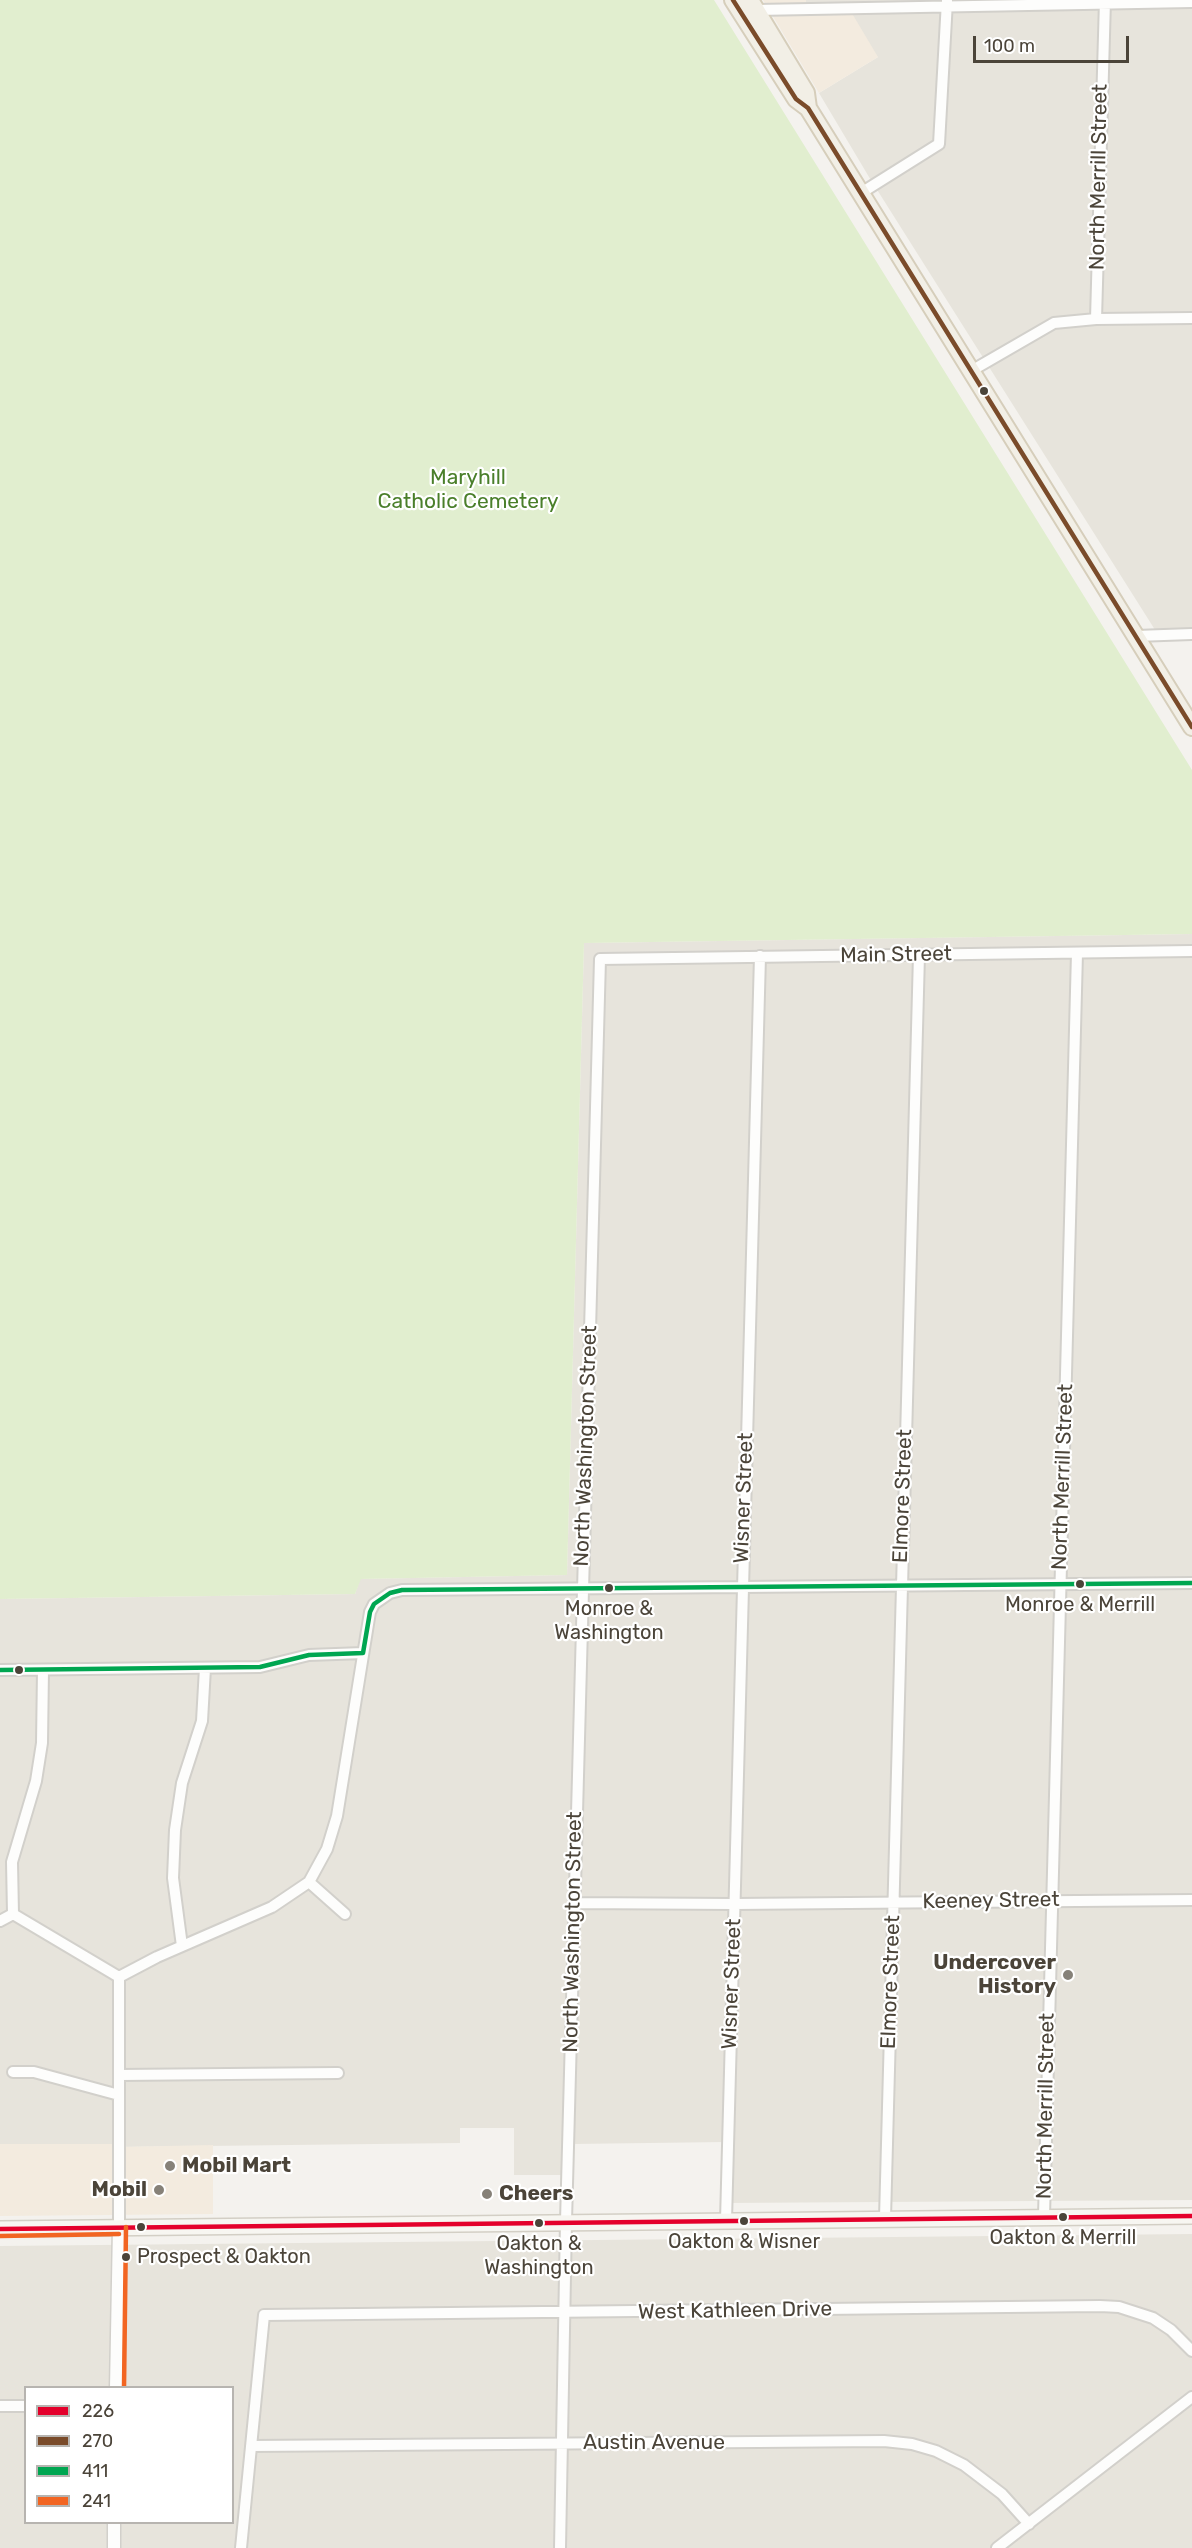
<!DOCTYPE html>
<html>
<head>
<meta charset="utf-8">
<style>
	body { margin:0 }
	#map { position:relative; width:1192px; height:2548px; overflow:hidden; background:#f4f2ee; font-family:Rubik,sans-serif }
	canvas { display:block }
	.legend { position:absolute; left:24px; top:2386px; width:210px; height:138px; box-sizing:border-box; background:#fff; border:2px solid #b7b4b0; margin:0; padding:8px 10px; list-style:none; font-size:18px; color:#4b4439 }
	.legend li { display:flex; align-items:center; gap:12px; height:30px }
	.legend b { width:30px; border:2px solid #b7b4b0 }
	.scale { position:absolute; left:973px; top:36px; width:156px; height:27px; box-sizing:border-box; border:3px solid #4b4439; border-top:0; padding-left:8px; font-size:18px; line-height:21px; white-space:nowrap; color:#4b4439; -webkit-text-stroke:4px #fff; paint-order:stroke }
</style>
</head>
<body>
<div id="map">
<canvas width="1192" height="2548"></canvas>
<ul class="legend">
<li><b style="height:8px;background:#e4002b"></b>226</li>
<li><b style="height:8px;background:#7a4b2a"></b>270</li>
<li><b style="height:8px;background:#00a651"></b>411</li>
<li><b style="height:8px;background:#f26522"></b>241</li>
</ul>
<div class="scale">100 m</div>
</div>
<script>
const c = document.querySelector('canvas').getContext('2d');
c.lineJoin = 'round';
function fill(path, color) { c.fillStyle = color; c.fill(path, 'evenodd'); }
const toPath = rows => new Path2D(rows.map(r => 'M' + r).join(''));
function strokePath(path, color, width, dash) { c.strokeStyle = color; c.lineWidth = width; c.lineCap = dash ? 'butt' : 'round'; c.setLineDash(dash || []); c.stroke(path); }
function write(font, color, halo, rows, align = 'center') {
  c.font = font + ' Rubik,sans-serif'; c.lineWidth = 4.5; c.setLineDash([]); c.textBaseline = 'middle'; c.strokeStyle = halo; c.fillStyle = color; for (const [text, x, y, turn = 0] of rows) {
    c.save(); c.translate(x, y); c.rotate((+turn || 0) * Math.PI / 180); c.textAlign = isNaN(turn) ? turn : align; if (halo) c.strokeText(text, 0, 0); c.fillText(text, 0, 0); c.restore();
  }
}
fill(toPath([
	[806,0,1192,0,1192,633,1157,633,869,177,819,93,878,57,806,10],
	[1192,934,1192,2200,725,2203,726,2142,572,2144,571,2175,514,2175,514,2128,460,2128,460,2143,120,2147,119,2144,0,2144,0,1599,355,1594,360,1579,567,1575,584,943],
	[1192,2234,1192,2548,0,2548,0,2246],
	[26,2388,232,2388,232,2522,26,2522]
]), '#e7e4dc');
fill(toPath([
	[763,0,806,0,806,10,850,10,878,57,819,93],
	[0,2144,119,2144,120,2147,213,2145,213,2214,0,2216]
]), '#f3ebdf');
fill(toPath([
	[0,0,714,0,1192,770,1192,934,584,943,567,1575,361,1579,355,1594,0,1599]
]), '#e1eecf');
const minor = toPath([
	[756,10,1192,2],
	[861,193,939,144,947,1],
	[1096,319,1105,0],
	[971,371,1054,323,1096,319,1192,318],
	[1136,636,1192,634],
	[0,1670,260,1667,309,1655,363,1653],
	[309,1882,345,1914],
	[574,1903,734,1904,1192,1900],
	[13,1914,12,1862,36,1781,42,1743,43,1670],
	[0,1921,13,1914,119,1977],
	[182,1946,173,1878,175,1830,182,1783,202,1721,205,1668],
	[119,1977,157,1957,272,1907,309,1882,327,1849,337,1816,370,1612,374,1604,390,1593,402,1590,1192,1583],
	[13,2072,34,2072,119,2095],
	[119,2075,338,2073],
	[1044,2216,1077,953],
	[885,2218,919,955],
	[726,2220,760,956],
	[119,2227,119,1977],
	[0,2406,26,2406],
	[251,2446,884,2441,912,2444,936,2451,964,2465,1002,2494,1029,2524],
	[241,2548,264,2315,1100,2306,1119,2307,1153,2318,1171,2330,1192,2351],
	[560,2548,566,2221,600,959,1192,951],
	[997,2548,1192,2397]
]);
const tertiary = toPath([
	[116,2388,119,2227],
	[114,2548,114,2522]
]);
const secondary = toPath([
	[0,2229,1192,2216]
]);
const primary = toPath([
	[733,0,796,99,808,108,1192,727],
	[750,0,806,93,808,108]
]);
strokePath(minor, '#d2d0cb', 14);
strokePath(tertiary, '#d2d0cb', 15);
strokePath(secondary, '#d3cfc5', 18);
strokePath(primary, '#d6cebb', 20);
strokePath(minor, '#fdfdfc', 10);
strokePath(tertiary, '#fdfdfc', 12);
strokePath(secondary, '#f7f6f1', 15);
strokePath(primary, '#f2efe6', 16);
strokePath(toPath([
	[0,2229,1192,2216]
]), '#e4002b', 4.5);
strokePath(toPath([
	[733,0,796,99,808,108,1192,727]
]), '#7a4b2a', 4.5);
strokePath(toPath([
	[0,1670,260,1667,309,1655,363,1653,370,1612,374,1604,390,1593,402,1590,1192,1583]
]), '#00a651', 4.5);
strokePath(toPath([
	[0,2236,119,2234],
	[124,2388,126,2227]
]), '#f26522', 4.5);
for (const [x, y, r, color] of [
	[984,391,5,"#4b4439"],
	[1080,1584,5,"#4b4439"],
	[609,1588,5,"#4b4439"],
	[19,1670,5,"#4b4439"],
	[1068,1975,6,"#868178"],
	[170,2166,6,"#868178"],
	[159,2190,6,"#868178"],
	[487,2194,6,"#868178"],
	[1063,2217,5,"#4b4439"],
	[744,2221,5,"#4b4439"],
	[539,2223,5,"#4b4439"],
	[141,2227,5,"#4b4439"],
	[126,2257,5,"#4b4439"]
]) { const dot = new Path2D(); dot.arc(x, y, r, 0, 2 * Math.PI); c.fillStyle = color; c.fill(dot); strokePath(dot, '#fff', 2); }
write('20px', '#4b4439', '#fff', [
	["Monroe & Merrill",1080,1605],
	["Monroe &",609,1609],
	["Washington",609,1633],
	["Oakton & Merrill",1063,2238],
	["Oakton & Wisner",744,2242],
	["Oakton &",539,2244],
	["Washington",539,2268],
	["Prospect & Oakton",137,2257,"left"]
]);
write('21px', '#4b4439', '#fff', [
	["North Merrill Street",1099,177,-89],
	["Main Street",896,955,-1],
	["North Washington Street",586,1446,-88],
	["North Merrill Street",1063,1477,-88],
	["Elmore Street",903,1496,-88],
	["Wisner Street",744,1498,-88],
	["Keeney Street",991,1901,-1],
	["North Washington Street",573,1932,-89],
	["Elmore Street",891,1982,-88],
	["Wisner Street",732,1984,-88],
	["North Merrill Street",1046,2106,-89],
	["West Kathleen Drive",735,2311,-1],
	["Austin Avenue",654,2443]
]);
write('21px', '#4a7f2a', '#fff', [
	["Maryhill",468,478],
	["Catholic Cemetery",468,502]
]);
write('bold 21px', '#4b4439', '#fff', [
	["Undercover",1056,1963],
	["History",1056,1987],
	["Mobil Mart",182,2166,"left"],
	["Mobil",147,2190],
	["Cheers",499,2194,"left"]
], 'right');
</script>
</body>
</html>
